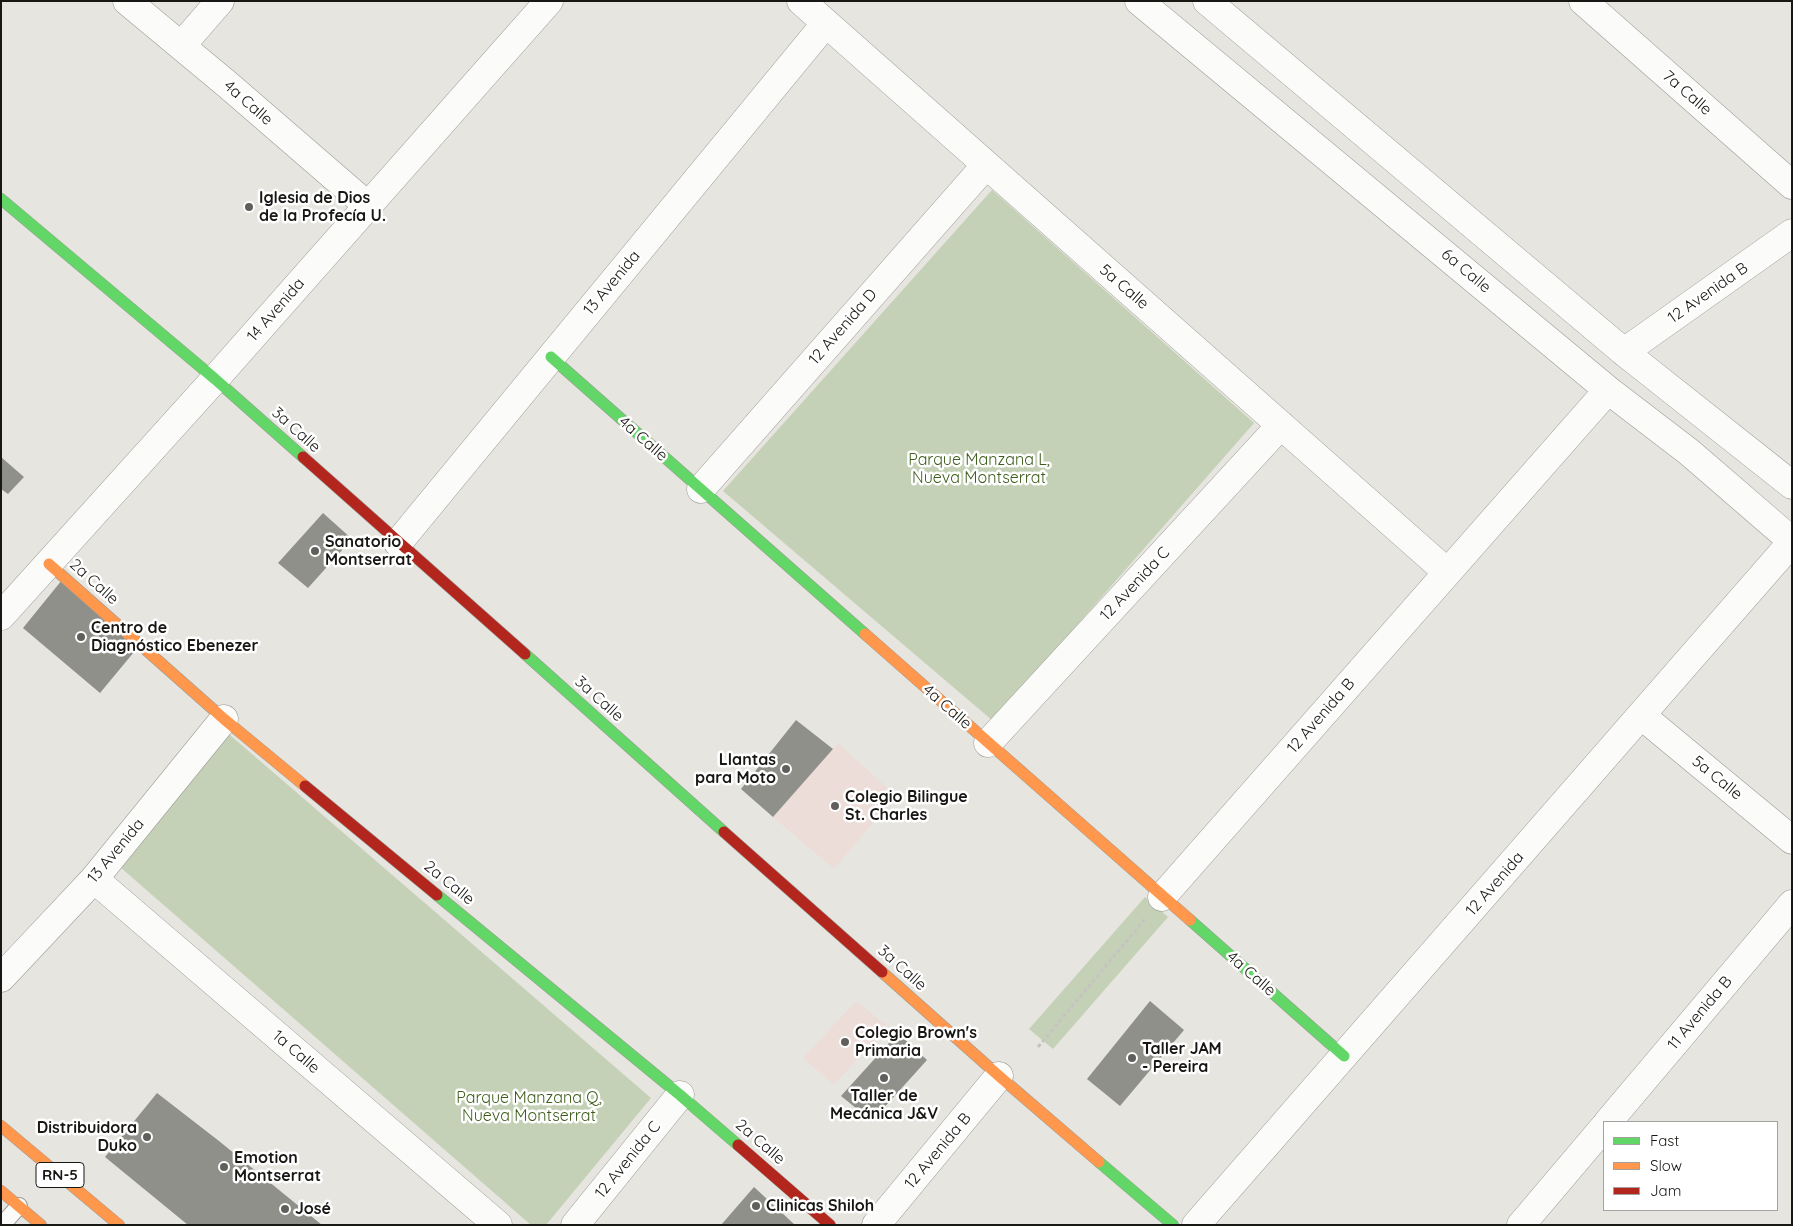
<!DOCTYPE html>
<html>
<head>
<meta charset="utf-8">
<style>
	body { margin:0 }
	#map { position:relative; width:1793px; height:1226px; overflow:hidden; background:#e6e5df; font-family:Quicksand,sans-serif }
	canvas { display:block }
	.frame { position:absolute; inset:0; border:2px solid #181714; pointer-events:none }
	.legend { position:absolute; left:1603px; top:1121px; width:175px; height:90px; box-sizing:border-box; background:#fff; border:1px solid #a3a2a1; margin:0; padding:6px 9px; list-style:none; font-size:15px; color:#181714 }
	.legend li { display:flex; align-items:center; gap:10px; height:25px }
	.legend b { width:25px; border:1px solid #a3a2a1 }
</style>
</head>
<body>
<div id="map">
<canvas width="1793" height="1226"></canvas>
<div class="frame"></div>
<ul class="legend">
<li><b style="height:6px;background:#63d668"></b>Fast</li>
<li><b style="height:6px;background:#ff974d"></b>Slow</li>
<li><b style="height:6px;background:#b3261e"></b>Jam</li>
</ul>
</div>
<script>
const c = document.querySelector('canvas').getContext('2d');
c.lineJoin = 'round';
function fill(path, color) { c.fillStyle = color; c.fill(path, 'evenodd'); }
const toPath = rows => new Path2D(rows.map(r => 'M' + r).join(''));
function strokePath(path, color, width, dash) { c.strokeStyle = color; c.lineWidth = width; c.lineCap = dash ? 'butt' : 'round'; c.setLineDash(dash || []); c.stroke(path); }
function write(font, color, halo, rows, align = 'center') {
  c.font = font + ' Quicksand,sans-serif'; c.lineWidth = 5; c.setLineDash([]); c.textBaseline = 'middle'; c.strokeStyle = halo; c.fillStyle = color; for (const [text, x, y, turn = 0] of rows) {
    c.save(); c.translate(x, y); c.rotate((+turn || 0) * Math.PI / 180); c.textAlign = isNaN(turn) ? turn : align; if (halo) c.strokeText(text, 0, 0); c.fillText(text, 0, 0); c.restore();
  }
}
fill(toPath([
	[838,743,896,796,834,869,773,817],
	[856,1001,887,1026,834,1085,803,1058]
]), '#ecddd8');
fill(toPath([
	[992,190,1254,423,993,721,723,491],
	[223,729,651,1098,546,1225,531,1225,112,860],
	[1145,897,1168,917,1053,1049,1029,1029]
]), '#c5d1b7');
fill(toPath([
	[1,457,24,477,8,494,1,489],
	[323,513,352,539,308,588,278,563],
	[62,580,139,646,100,693,23,628],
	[796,720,833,749,773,817,741,789],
	[1150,1001,1184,1030,1120,1106,1087,1079],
	[898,1033,927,1060,872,1121,841,1096],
	[157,1093,219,1141,322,1225,188,1225,105,1157],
	[754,1187,795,1225,721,1225]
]), '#90908b');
const lane = toPath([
	[2,1225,19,1206]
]);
const street = toPath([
	[127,1,228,85,368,206],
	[801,1,1447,572],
	[1139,1,1608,390,1689,452,1792,541],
	[1207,1,1624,352,1792,485],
	[1583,1,1792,185],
	[181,46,220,1],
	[1624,352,1792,233],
	[701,489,986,165],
	[398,543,826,23],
	[1,616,215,379,549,1],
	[1642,716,1792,840],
	[988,743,1281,425],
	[94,879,498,1225],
	[1162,897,1608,390],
	[1,978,94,879,224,719],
	[1608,1122,1792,904],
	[575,1225,680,1095],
	[876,1225,999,1076],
	[1196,1225,1792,542],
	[1521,1225,1604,1127]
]);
const fast = toPath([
	[1,199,215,379,303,457],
	[551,357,865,634],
	[525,654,724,832],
	[437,895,680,1095,738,1145],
	[1190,920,1344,1056],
	[1099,1162,1173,1225]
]);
const slow = toPath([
	[49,564,224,719,305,786],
	[865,634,1190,920],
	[882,972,999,1076,1099,1162],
	[1,1126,119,1225],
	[1,1191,41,1225]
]);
const jam = toPath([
	[303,457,525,654],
	[305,786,437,895],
	[724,832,882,972],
	[738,1145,830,1225]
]);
strokePath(lane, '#9b9a95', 18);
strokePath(street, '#9b9a95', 29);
strokePath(fast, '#9b9a95', 12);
strokePath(slow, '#9b9a95', 12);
strokePath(jam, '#9b9a95', 12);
strokePath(toPath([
	[1038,1047,1145,919]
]), '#c5c4c2', 3, [4, 2.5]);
strokePath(lane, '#fbfbfa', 16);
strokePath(street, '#fbfbfa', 28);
strokePath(fast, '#63d668', 11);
strokePath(slow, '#ff974d', 11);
strokePath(jam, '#b3261e', 11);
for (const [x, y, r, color] of [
	[249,207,5,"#605f5b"],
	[315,551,5,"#605f5b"],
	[81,637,5,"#605f5b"],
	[786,769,5,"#605f5b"],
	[835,806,5,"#605f5b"],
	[845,1042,5,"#605f5b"],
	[1132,1058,5,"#605f5b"],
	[884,1078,5,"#605f5b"],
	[147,1137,5,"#605f5b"],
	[224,1167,5,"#605f5b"],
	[756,1206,5,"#605f5b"],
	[285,1209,5,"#605f5b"]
]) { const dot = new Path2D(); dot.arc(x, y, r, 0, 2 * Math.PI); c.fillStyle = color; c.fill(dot); strokePath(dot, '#fff', 2); }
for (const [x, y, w] of [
	[60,1175,48]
]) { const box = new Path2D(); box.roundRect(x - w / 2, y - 12.5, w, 25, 4); c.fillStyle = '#fff'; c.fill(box); strokePath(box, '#181714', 1); }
write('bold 15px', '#181714', null, [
	["RN-5",60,1175]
]);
write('16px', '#181714', '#fff', [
	["7a Calle",1687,93,41],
	["4a Calle",248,103,41],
	["6a Calle",1466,271,40],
	["13 Avenida",612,283,-50],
	["5a Calle",1124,287,41],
	["12 Avenida B",1708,293,-35],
	["14 Avenida",276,310,-49],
	["12 Avenida D",843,327,-49],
	["3a Calle",296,430,42],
	["4a Calle",643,439,41],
	["2a Calle",94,582,42],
	["12 Avenida C",1135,584,-47],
	["3a Calle",599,699,42],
	["4a Calle",947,707,41],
	["12 Avenida B",1321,716,-49],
	["5a Calle",1717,778,39],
	["13 Avenida",116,851,-50],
	["2a Calle",449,883,39],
	["12 Avenida",1495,884,-49],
	["3a Calle",902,968,42],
	["4a Calle",1251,974,41],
	["11 Avenida B",1700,1013,-50],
	["1a Calle",296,1052,41],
	["2a Calle",760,1142,41],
	["12 Avenida B",938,1151,-50],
	["12 Avenida C",628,1160,-51]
]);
write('bold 16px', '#181714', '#fff', [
	["Iglesia de Dios",259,198],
	["de la Profecía U.",259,216],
	["Sanatorio",325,542],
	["Montserrat",325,560],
	["Centro de",91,628],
	["Diagnóstico Ebenezer",91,646],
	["Llantas",776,760,"right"],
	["para Moto",776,778,"right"],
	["Colegio Bilingue",845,797],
	["St. Charles",845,815],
	["Colegio Brown's",855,1033],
	["Primaria",855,1051],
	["Taller JAM",1142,1049],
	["- Pereira",1142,1067],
	["Taller de",884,1096,"center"],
	["Mecánica J&V",884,1114,"center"],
	["Distribuidora",137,1128,"right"],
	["Duko",137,1146,"right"],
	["Emotion",234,1158],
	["Montserrat",234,1176],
	["Clinicas Shiloh",766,1206],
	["José",295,1209]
], 'left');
write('16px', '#3e5d1b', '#fff', [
	["Parque Manzana L,",979,460],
	["Nueva Montserrat",979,478],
	["Parque Manzana Q,",529,1098],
	["Nueva Montserrat",529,1116]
]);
</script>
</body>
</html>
